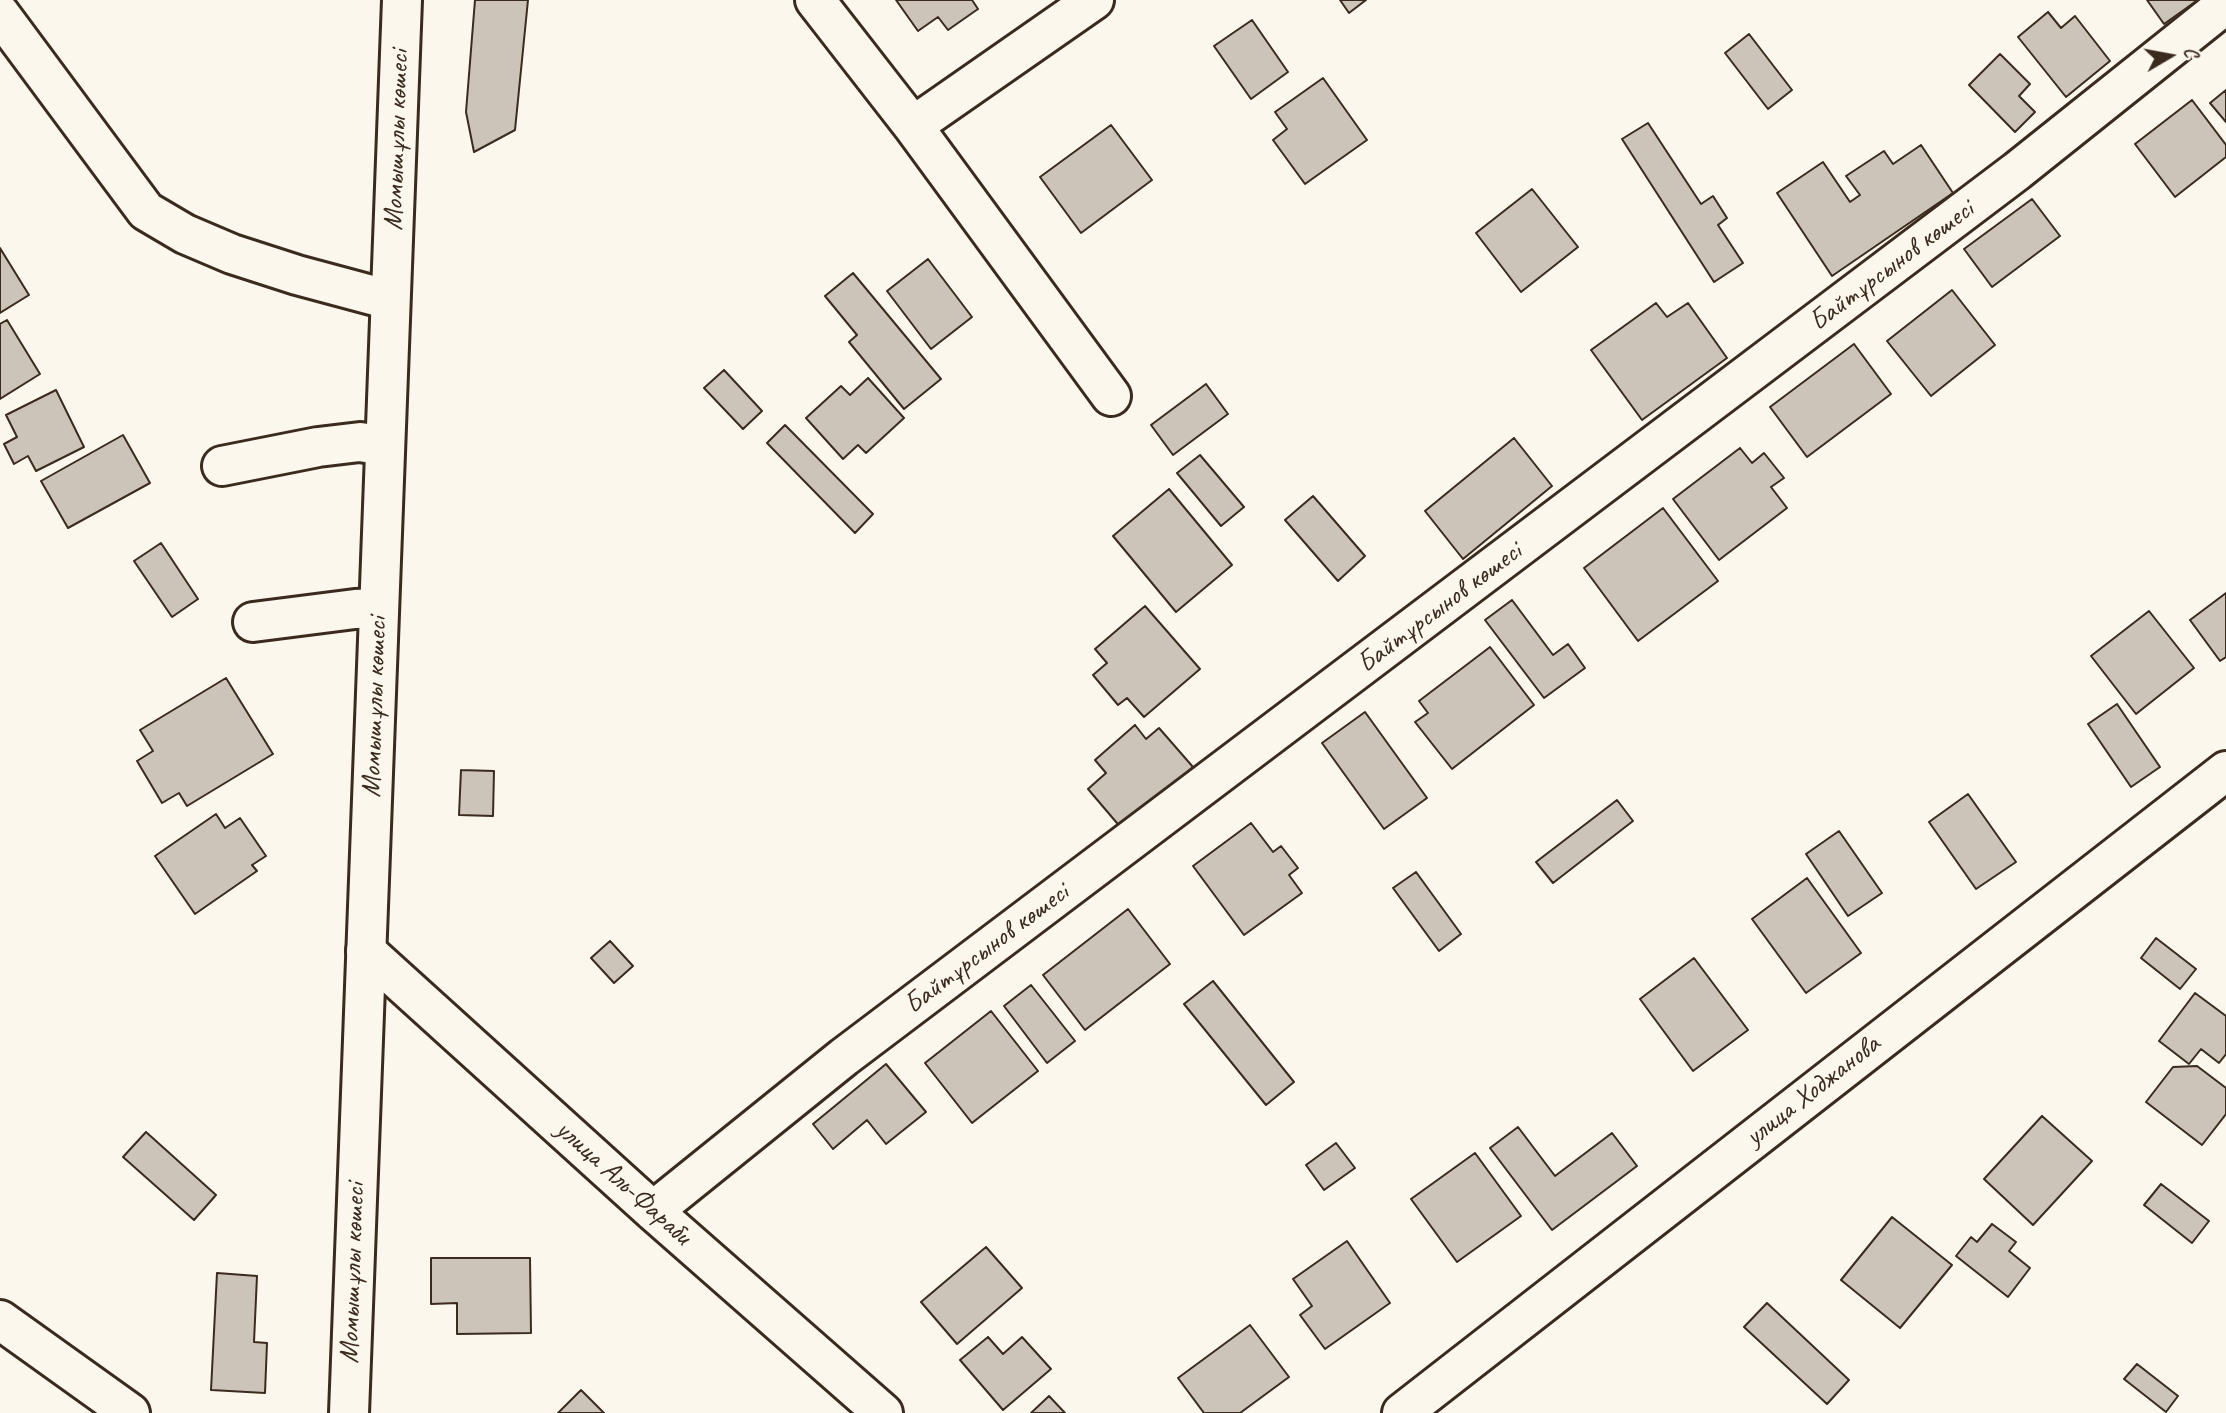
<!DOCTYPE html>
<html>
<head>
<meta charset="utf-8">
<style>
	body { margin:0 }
	#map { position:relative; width:2226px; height:1413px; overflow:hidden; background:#fbf7ec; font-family:Caveat,sans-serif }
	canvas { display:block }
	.north { position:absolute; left:2135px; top:21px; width:70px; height:70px; -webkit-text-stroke:5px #fbf7ec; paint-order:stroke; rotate:80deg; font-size:19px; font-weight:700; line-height:28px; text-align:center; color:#3b2a1e }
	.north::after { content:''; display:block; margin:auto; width:24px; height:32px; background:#3b2a1e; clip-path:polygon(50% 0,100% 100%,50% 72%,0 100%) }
</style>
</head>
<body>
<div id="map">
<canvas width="2226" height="1413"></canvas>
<div class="north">С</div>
</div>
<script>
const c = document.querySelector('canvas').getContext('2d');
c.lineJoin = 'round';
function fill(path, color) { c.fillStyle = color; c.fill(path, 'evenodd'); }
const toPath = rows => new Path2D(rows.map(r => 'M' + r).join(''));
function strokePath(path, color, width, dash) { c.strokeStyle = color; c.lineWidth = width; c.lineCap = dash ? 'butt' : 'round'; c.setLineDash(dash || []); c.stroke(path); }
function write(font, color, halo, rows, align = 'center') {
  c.font = font + ' Caveat,sans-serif'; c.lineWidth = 5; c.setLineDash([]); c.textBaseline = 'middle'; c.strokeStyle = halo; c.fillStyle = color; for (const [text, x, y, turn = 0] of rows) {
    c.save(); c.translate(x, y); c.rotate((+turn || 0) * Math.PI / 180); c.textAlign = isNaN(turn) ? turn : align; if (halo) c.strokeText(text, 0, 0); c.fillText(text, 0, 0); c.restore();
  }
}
const building = toPath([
	[475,0,528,0,515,130,474,152,466,112,475,0],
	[896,0,972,0,978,9,948,30,938,17,918,31,896,0],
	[1340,0,1366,0,1349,13,1340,0],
	[2147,0,2198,0,2164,24,2147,0],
	[2048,12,2061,28,2075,16,2110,61,2066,97,2018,37,2048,12],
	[1252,20,1288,72,1251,99,1214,46,1252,20],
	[1749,34,1792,90,1768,109,1725,53,1749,34],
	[2000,54,2030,84,2019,96,2035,112,2015,132,1969,85,2000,54],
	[1323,78,1367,140,1305,184,1273,140,1287,129,1275,112,1323,78],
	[2226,90,2226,122,2210,103,2226,90],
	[2192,100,2226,145,2226,157,2175,197,2135,144,2192,100],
	[1648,123,1701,204,1713,196,1727,218,1718,225,1743,263,1714,282,1622,139,1648,123],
	[1111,125,1152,180,1081,233,1040,177,1111,125],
	[1921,145,1953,193,1832,276,1777,193,1823,162,1850,202,1860,195,1846,176,1884,151,1893,164,1921,145],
	[1532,189,1578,247,1521,292,1476,233,1532,189],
	[2032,199,2060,236,1992,287,1964,249,2032,199],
	[0,248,29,295,0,313,0,248],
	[928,259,972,317,931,349,887,291,928,259],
	[853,273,941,379,904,409,849,342,857,335,825,296,853,273],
	[1952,290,1995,345,1931,396,1887,341,1952,290],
	[1656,303,1667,317,1688,303,1727,358,1642,420,1591,350,1656,303],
	[7,320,40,374,0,399,0,324,7,320],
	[1854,344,1891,394,1807,457,1770,407,1854,344],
	[724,370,762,411,743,429,704,388,724,370],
	[868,378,904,418,866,453,858,445,843,459,806,418,841,386,850,395,868,378],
	[1206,384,1228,414,1173,455,1151,425,1206,384],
	[56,390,84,447,36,471,28,456,14,464,4,444,17,437,6,415,56,390],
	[785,425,873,514,855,533,767,443,785,425],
	[123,435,150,483,68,528,41,481,123,435],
	[1514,438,1552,486,1463,559,1425,511,1514,438],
	[1740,448,1752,463,1764,453,1784,478,1771,487,1787,508,1719,560,1673,499,1740,448],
	[1200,455,1244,507,1221,526,1177,473,1200,455],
	[1169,489,1232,565,1176,612,1113,536,1169,489],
	[1313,496,1365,556,1338,581,1285,520,1313,496],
	[1663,508,1718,581,1638,641,1584,568,1663,508],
	[161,543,198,599,172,617,134,561,161,543],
	[2226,593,2226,657,2220,661,2190,620,2226,593],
	[1512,600,1553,655,1568,644,1585,668,1544,698,1485,620,1512,600],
	[1145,606,1200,669,1144,717,1127,698,1118,705,1093,675,1107,663,1095,649,1145,606],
	[2149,611,2194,668,2136,714,2091,656,2149,611],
	[1490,647,1534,705,1452,769,1415,722,1428,713,1419,701,1490,647],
	[226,678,273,754,187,806,179,793,162,803,137,761,153,751,140,730,226,678],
	[2117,704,2160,767,2131,787,2088,724,2117,704],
	[1365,712,1427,798,1384,829,1322,743,1365,712],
	[1135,725,1146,739,1159,728,1193,767,1122,829,1088,789,1106,773,1095,760,1135,725],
	[461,770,494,771,493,816,459,815,461,770],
	[1968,794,2016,862,1976,889,1929,822,1968,794],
	[1617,800,1633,821,1553,883,1536,862,1617,800],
	[216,814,225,828,240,818,266,856,252,865,257,871,195,914,155,856,216,814],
	[1251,823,1273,852,1281,846,1298,868,1289,875,1302,893,1244,935,1193,866,1251,823],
	[1839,831,1882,893,1848,916,1806,854,1839,831],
	[1416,872,1461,934,1439,951,1393,888,1416,872],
	[1807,878,1861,953,1806,993,1752,919,1807,878],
	[1128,909,1170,964,1085,1030,1043,975,1128,909],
	[2156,938,2196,969,2180,989,2141,958,2156,938],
	[610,941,633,966,614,983,591,958,610,941],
	[1694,958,1748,1030,1693,1071,1640,999,1694,958],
	[1213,981,1294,1082,1266,1105,1184,1004,1213,981],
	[1031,985,1075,1041,1047,1063,1004,1006,1031,985],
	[2195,993,2226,1016,2226,1054,2219,1063,2201,1049,2189,1064,2159,1041,2195,993],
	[991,1011,1038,1071,972,1123,925,1063,991,1011],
	[886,1064,926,1112,886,1144,867,1120,833,1149,813,1124,886,1064],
	[2197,1066,2226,1088,2226,1114,2202,1145,2146,1102,2173,1067,2197,1066],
	[2042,1116,2092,1161,2033,1225,1984,1179,2042,1116],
	[1518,1127,1555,1176,1612,1133,1637,1166,1552,1230,1490,1148,1518,1127],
	[146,1132,216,1195,194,1220,123,1157,146,1132],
	[1336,1143,1355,1168,1324,1190,1306,1165,1336,1143],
	[1475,1153,1521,1216,1457,1262,1411,1199,1475,1153],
	[2161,1184,2209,1221,2192,1243,2144,1205,2161,1184],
	[1892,1217,1952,1265,1900,1328,1841,1280,1892,1217],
	[1992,1224,2016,1242,2009,1251,2030,1268,2008,1297,1956,1256,1971,1237,1977,1242,1992,1224],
	[1347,1241,1390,1303,1325,1349,1300,1315,1312,1306,1293,1279,1347,1241],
	[986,1247,1022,1288,957,1344,921,1302,986,1247],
	[431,1258,530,1258,531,1333,457,1334,457,1303,431,1304,431,1258],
	[217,1273,257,1276,254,1342,267,1343,265,1393,211,1390,217,1273],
	[1767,1303,1849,1380,1827,1404,1744,1327,1767,1303],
	[1250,1325,1289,1377,1240,1413,1204,1413,1178,1378,1250,1325],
	[988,1337,1003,1354,1022,1337,1051,1369,1003,1410,960,1360,988,1337],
	[2137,1364,2178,1396,2166,1412,2124,1379,2137,1364],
	[581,1390,604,1413,558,1413,581,1390],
	[1049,1396,1065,1413,1031,1413,1049,1396]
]);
fill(building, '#ccc4b9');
strokePath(building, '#3b2a1e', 2);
const minor = toPath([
	[815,0,913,126,1111,396],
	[0,14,146,211,185,234,232,254,297,275,390,300],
	[913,126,1094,0],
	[222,466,318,447,360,442,385,446],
	[253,622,355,609,379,608],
	[366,951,653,1211,883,1413],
	[653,1211,844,1057,2017,171,2226,4],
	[0,1320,130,1413],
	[1402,1413,2226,771]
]);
const secondary = toPath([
	[349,1413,402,0]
]);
strokePath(minor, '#3b2a1e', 44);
strokePath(secondary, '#3b2a1e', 44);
strokePath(minor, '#fbf7ec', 38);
strokePath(secondary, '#fbf7ec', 38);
write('28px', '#3b2a1e', '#fbf7ec', [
	["Момышұлы көшесі",397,140,-88],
	["Байтұрсынов көшесі",1892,266,-37],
	["Байтұрсынов көшесі",1440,608,-37],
	["Момышұлы көшесі",375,707,-88],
	["Байтұрсынов көшесі",987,949,-37],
	["улица Ходжанова",1813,1091,-38],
	["улица Аль-Фараби",623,1183,42],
	["Момышұлы көшесі",353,1273,-88]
]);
</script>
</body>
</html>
